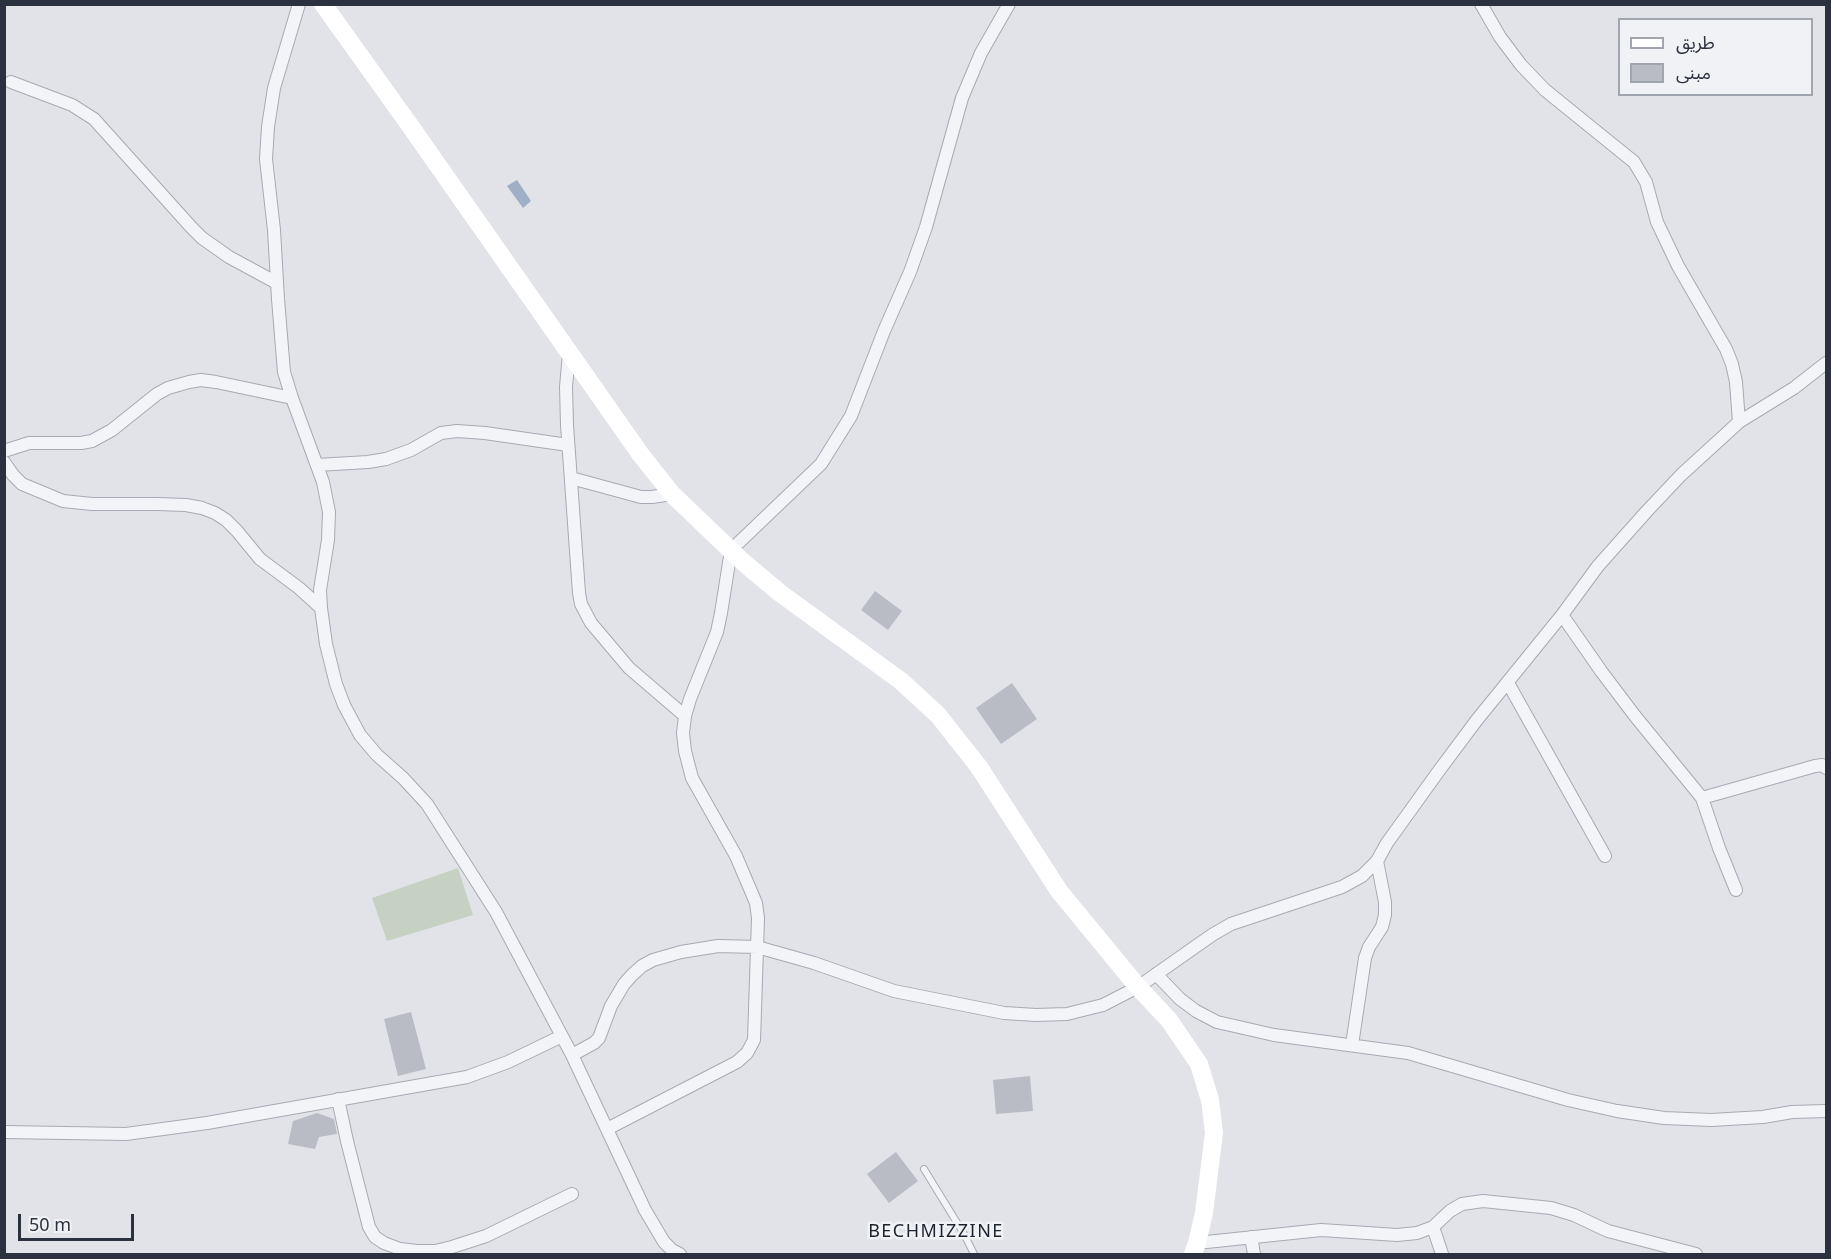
<!DOCTYPE html>
<html>
<head>
<meta charset="utf-8">
<style>
	body { margin:0 }
	#map { position:relative; width:1831px; height:1259px; overflow:hidden; background:#e1e3e8; font-family:"Noto Sans","Noto Sans Arabic",sans-serif }
	canvas { display:block }
	.frame { position:absolute; inset:0; border:6px solid #2b313f; pointer-events:none }
	.legend { position:absolute; left:1618px; top:18px; width:195px; height:78px; box-sizing:border-box; background:#f0f2f6; border:2px solid #a1a5ad; margin:0; padding:8px 10px; list-style:none; font-size:18px; color:#2b313f }
	.legend li { display:flex; align-items:center; gap:12px; height:30px }
	.legend b { width:30px; border:2px solid #a1a5ad }
	.scale { position:absolute; left:18px; top:1214px; width:116px; height:27px; box-sizing:border-box; border:3px solid #2b313f; border-top:0; padding-left:8px; font-size:18px; line-height:21px; white-space:nowrap; color:#2b313f; -webkit-text-stroke:4px #f0f2f6; paint-order:stroke }
</style>
</head>
<body>
<div id="map">
<canvas width="1831" height="1259"></canvas>
<div class="frame"></div>
<ul class="legend">
<li><b style="height:8px;background:#fff"></b>طريق</li>
<li><b style="height:16px;background:#b9bcc5"></b>مبنى</li>
</ul>
<div class="scale">50 m</div>
</div>
<script>
const c = document.querySelector('canvas').getContext('2d');
c.lineJoin = 'round';
function fill(path, color) { c.fillStyle = color; c.fill(path, 'evenodd'); }
const toPath = rows => new Path2D(rows.map(r => 'M' + r).join(''));
function strokePath(path, color, width, dash) { c.strokeStyle = color; c.lineWidth = width; c.lineCap = dash ? 'butt' : 'round'; c.setLineDash(dash || []); c.stroke(path); }
function write(font, color, halo, rows, align = 'center') {
  c.font = font + ' "Noto Sans",sans-serif'; c.lineWidth = 5; c.setLineDash([]); c.textBaseline = 'middle'; c.strokeStyle = halo; c.fillStyle = color; for (const [text, x, y, turn = 0] of rows) {
    c.save(); c.translate(x, y); c.rotate((+turn || 0) * Math.PI / 180); c.textAlign = isNaN(turn) ? turn : align; if (halo) c.strokeText(text, 0, 0); c.fillText(text, 0, 0); c.restore();
  }
}
fill(toPath([
	[458,868,473,915,387,941,372,898]
]), '#c6d1c3');
fill(toPath([
	[517,180,531,201,523,208,507,186]
]), '#9fafc5');
fill(toPath([
	[875,591,902,611,888,630,861,610],
	[1012,683,1037,719,1001,744,976,708],
	[411,1012,426,1069,398,1076,384,1019],
	[1030,1076,1033,1111,996,1114,993,1080],
	[317,1113,334,1119,337,1134,319,1137,315,1149,288,1144,293,1121],
	[896,1152,918,1181,889,1203,867,1174]
]), '#b9bcc5');
const service = toPath([
	[924,1169,964,1234,974,1254]
]);
const minor = toPath([
	[299,4,274,88,268,127,266,159,274,230,278,299,284,372,292,398,323,482,329,512,328,540,320,590,321,608,326,644,336,684,344,705,360,735,377,755,403,778,427,804,496,912,572,1055,645,1210,664,1242,672,1250,680,1254],
	[1481,4,1500,37,1521,65,1545,90,1634,162,1646,182,1657,222,1678,266,1726,349,1732,364,1736,382,1739,422],
	[11,82,72,105,94,119,191,227,202,238,229,257,277,283],
	[569,353,566,387,567,425,579,593,581,604,591,623,629,668,685,716],
	[4,451,29,443,81,443,92,441,112,430,157,394,168,388,189,382,201,380,216,382,292,398],
	[4,462,13,475,22,484,63,501,92,504,157,504,186,505,202,508,215,513,226,520,237,531,260,559,299,588,321,608],
	[317,465,368,462,386,459,411,450,441,433,457,431,485,433,568,445],
	[571,478,641,497,652,497,672,494],
	[1562,615,1601,671,1635,716,1702,798,1815,766,1822,765,1826,768],
	[1508,683,1605,856],
	[1702,798,1719,848,1736,890],
	[1156,974,1180,999,1196,1011,1217,1022,1274,1035,1408,1053,1568,1100,1617,1111,1664,1118,1711,1120,1763,1117,1792,1112,1826,1111],
	[1352,1045,1365,958,1369,947,1382,927,1385,915,1385,902,1377,861],
	[572,1055,594,1043,599,1038,611,1006,624,984,632,975,642,966,653,960,681,952,718,946,757,947,814,963,894,991,1004,1013,1036,1015,1067,1014,1103,1005,1138,987,1212,935,1231,924,1342,887,1362,876,1377,861,1387,843,1438,772,1476,721,1562,615,1598,566,1647,511,1681,475,1739,422,1794,388,1826,363],
	[338,1099,347,1141,369,1227,375,1237,384,1243,400,1249,417,1251,435,1251,452,1247,486,1236,572,1194],
	[607,1129,737,1062,747,1053,754,1040,758,918,756,903,736,856,692,778,685,751,683,733,685,716,690,699,717,632,721,613,731,550,821,464,851,416,884,331,910,272,926,227,962,98,981,53,1009,4],
	[4,1132,126,1134,207,1123,467,1077,508,1062,562,1036],
	[1433,1227,1442,1254],
	[1251,1237,1254,1254],
	[1197,1243,1321,1230,1397,1235,1417,1233,1433,1227,1450,1211,1462,1204,1483,1201,1551,1208,1574,1215,1608,1231,1696,1254]
]);
strokePath(service, '#a7aab2', 8);
strokePath(minor, '#a7aab2', 14);
strokePath(service, '#f3f4f7', 6);
strokePath(minor, '#f3f4f7', 12);
strokePath(toPath([
	[323,4,411,127,641,455,672,494,743,562,780,593,901,681,938,715,979,767,1059,891,1138,987,1169,1020,1199,1064,1210,1100,1214,1133,1204,1213,1197,1243,1193,1254]
]), '#fff', 18);
c.letterSpacing = '1.5px';
write('18px', '#1d222f', '#f0f2f6', [
	["BECHMIZZINE",936,1232]
]);
c.letterSpacing = '0px';
</script>
</body>
</html>
